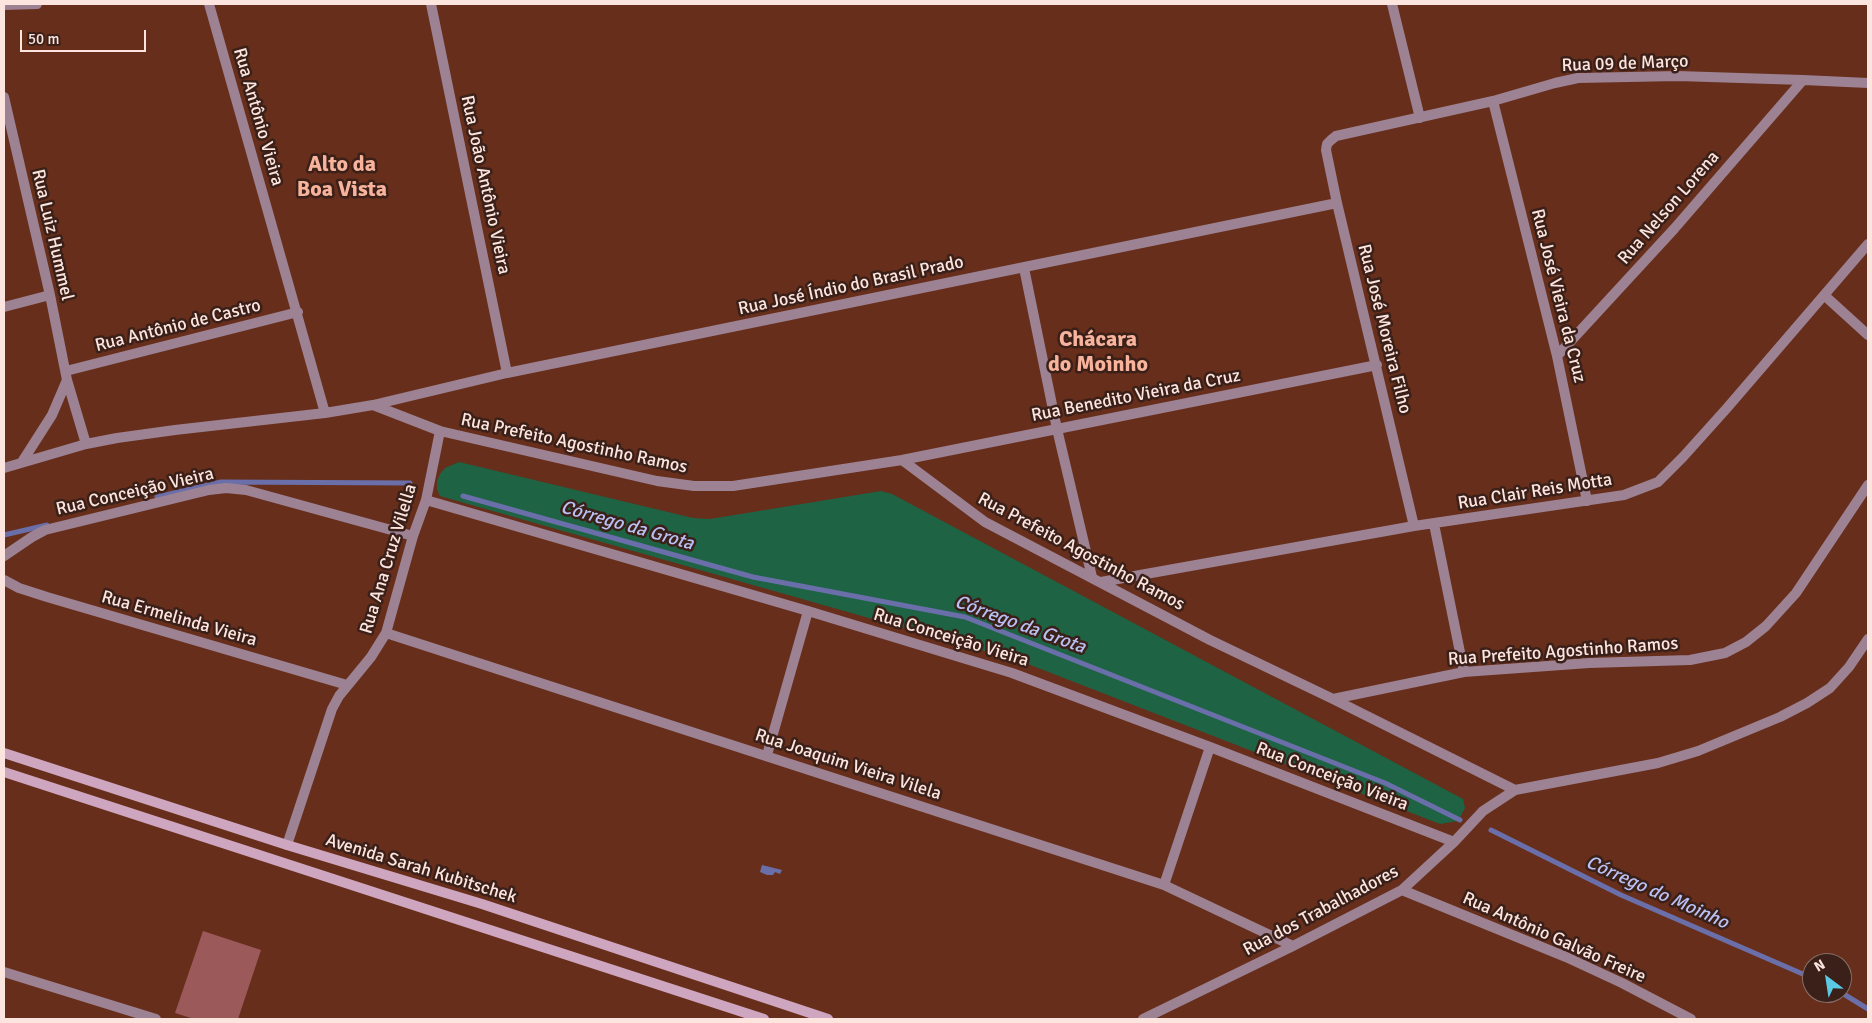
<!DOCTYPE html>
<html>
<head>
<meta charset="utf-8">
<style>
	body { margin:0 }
	#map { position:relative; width:1872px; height:1023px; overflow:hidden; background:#672e1b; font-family:Signika,sans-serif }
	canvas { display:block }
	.frame { position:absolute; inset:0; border:5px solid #fbe5de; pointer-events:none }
	.north { position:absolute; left:1802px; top:953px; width:50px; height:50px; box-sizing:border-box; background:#3a2018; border:1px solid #876f67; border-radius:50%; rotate:329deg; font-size:14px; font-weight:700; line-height:20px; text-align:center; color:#fbe5de }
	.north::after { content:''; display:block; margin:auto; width:18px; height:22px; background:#5bc8e6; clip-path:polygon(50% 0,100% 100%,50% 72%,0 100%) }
	.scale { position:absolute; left:20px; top:30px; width:126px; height:22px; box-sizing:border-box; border:2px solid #fbe5de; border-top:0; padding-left:6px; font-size:15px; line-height:18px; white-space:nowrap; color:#fbe5de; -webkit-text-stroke:4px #3a2018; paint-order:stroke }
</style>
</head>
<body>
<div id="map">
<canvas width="1872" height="1023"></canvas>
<div class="frame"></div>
<div class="north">N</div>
<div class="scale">50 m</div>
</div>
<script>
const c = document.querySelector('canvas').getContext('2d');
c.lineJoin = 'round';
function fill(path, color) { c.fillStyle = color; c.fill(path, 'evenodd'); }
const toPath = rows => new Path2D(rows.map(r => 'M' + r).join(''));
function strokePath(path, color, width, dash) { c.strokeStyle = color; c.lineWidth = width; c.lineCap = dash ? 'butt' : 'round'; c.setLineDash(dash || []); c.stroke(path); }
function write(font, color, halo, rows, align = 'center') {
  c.font = font + ' Signika,sans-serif'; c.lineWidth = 5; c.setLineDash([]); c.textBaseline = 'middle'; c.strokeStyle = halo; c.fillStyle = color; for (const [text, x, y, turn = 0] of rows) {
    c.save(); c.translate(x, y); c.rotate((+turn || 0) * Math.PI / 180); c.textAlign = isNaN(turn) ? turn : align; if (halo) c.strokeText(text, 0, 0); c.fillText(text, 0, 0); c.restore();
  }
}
fill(toPath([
	[459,462,693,518,710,519,881,491,892,494,1463,799,1465,808,1458,821,1440,824,1020,661,440,496,437,489,437,481,440,474,445,468]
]), '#1e6343');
fill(toPath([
	[762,865,782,870,780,874,775,872,773,875,767,875,760,872]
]), '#6a6faa');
strokePath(toPath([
	[463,496,753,577,965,617,1385,783,1460,820],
	[157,497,221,482,410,483],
	[4,535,47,525],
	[1491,830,1621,895,1812,978],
	[1842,993,1868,1009]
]), '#6a6faa', 5);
fill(toPath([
	[203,931,261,950,238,1019,194,1019,175,1013]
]), '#9b595a');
strokePath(toPath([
	[209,4,325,413],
	[431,4,507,373],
	[1392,4,1420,118],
	[4,5,37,4],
	[4,97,50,295,67,380,86,444],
	[1493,101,1557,356,1587,501],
	[1024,268,1057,429,1092,577],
	[1824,295,1868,335],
	[4,307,50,295],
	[1557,356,1674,229,1803,80],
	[66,371,298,312],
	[373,405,440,431,657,481,694,486,733,486,902,460,1377,365],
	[902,460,985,522,1210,640,1333,699,1515,790],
	[22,462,52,415,67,380],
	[4,468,86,444,117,438,175,430,325,413,373,405,507,373,1337,203],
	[426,500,808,611,1012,673,1210,747,1454,842],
	[1434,524,1464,672],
	[1414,526,1337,203,1326,150,1327,144,1331,140,1336,136,1493,101,1555,83,1578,78,1678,76,1803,80,1868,83],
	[4,556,32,537,45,530,209,490,226,488,246,490,413,536],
	[4,580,19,588,47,597,347,685],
	[1101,582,1414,526,1624,495,1658,482,1683,457,1727,408,1868,244],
	[386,633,1164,885,1293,946],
	[1333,699,1464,672,1589,663,1690,660,1725,653,1746,642,1766,626,1796,593,1868,485],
	[767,755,808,611],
	[287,845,332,709,339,696,371,657,386,633,413,536,426,500,440,431],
	[1164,885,1210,747],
	[1402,890,1566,957,1622,983,1691,1019],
	[4,972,156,1019],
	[1143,1019,1293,946,1402,890,1454,842,1483,811,1515,790,1658,763,1698,751,1780,717,1807,703,1830,688,1849,667,1868,639]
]), '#9c8293', 10);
strokePath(toPath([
	[4,753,287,845,482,904,828,1019],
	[4,772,764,1019]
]), '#cea6c0', 10);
write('18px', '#fbe5de', '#3a2018', [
	["Rua 09 de Março",1625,64,-2],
	["Rua Antônio Vieira",258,117,74],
	["Rua João Antônio Vieira",485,185,78],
	["Rua Nelson Lorena",1669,208,-49],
	["Rua Luiz Hummel",52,235,77],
	["Rua José Índio do Brasil Prado",851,286,-12],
	["Rua José Vieira da Cruz",1558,296,76],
	["Rua Antônio de Castro",178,326,-14],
	["Rua José Moreira Filho",1384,329,76],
	["Rua Benedito Vieira da Cruz",1136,396,-11],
	["Rua Prefeito Agostinho Ramos",574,444,12],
	["Rua Conceição Vieira",135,492,-13],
	["Rua Clair Reis Motta",1535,492,-9],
	["Rua Prefeito Agostinho Ramos",1081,552,28],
	["Rua Ana Cruz Vilella",389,559,-73],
	["Rua Ermelinda Vieira",179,619,16],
	["Rua Conceição Vieira",951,638,17],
	["Rua Prefeito Agostinho Ramos",1563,652,-4],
	["Rua Joaquim Vieira Vilela",848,765,18],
	["Rua Conceição Vieira",1332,777,21],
	["Avenida Sarah Kubitschek",421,869,17],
	["Rua dos Trabalhadores",1321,911,-28],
	["Rua Antônio Galvão Freire",1554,938,24]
]);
write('italic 19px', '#bac0f4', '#3a2018', [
	["Córrego da Grota",627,526,16],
	["Córrego da Grota",1020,625,20],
	["Córrego do Moinho",1657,893,24]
]);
write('bold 22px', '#f8b39c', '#3a2018', [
	["Alto da",342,165],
	["Boa Vista",342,190],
	["Chácara",1098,340],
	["do Moinho",1098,365]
]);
</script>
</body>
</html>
